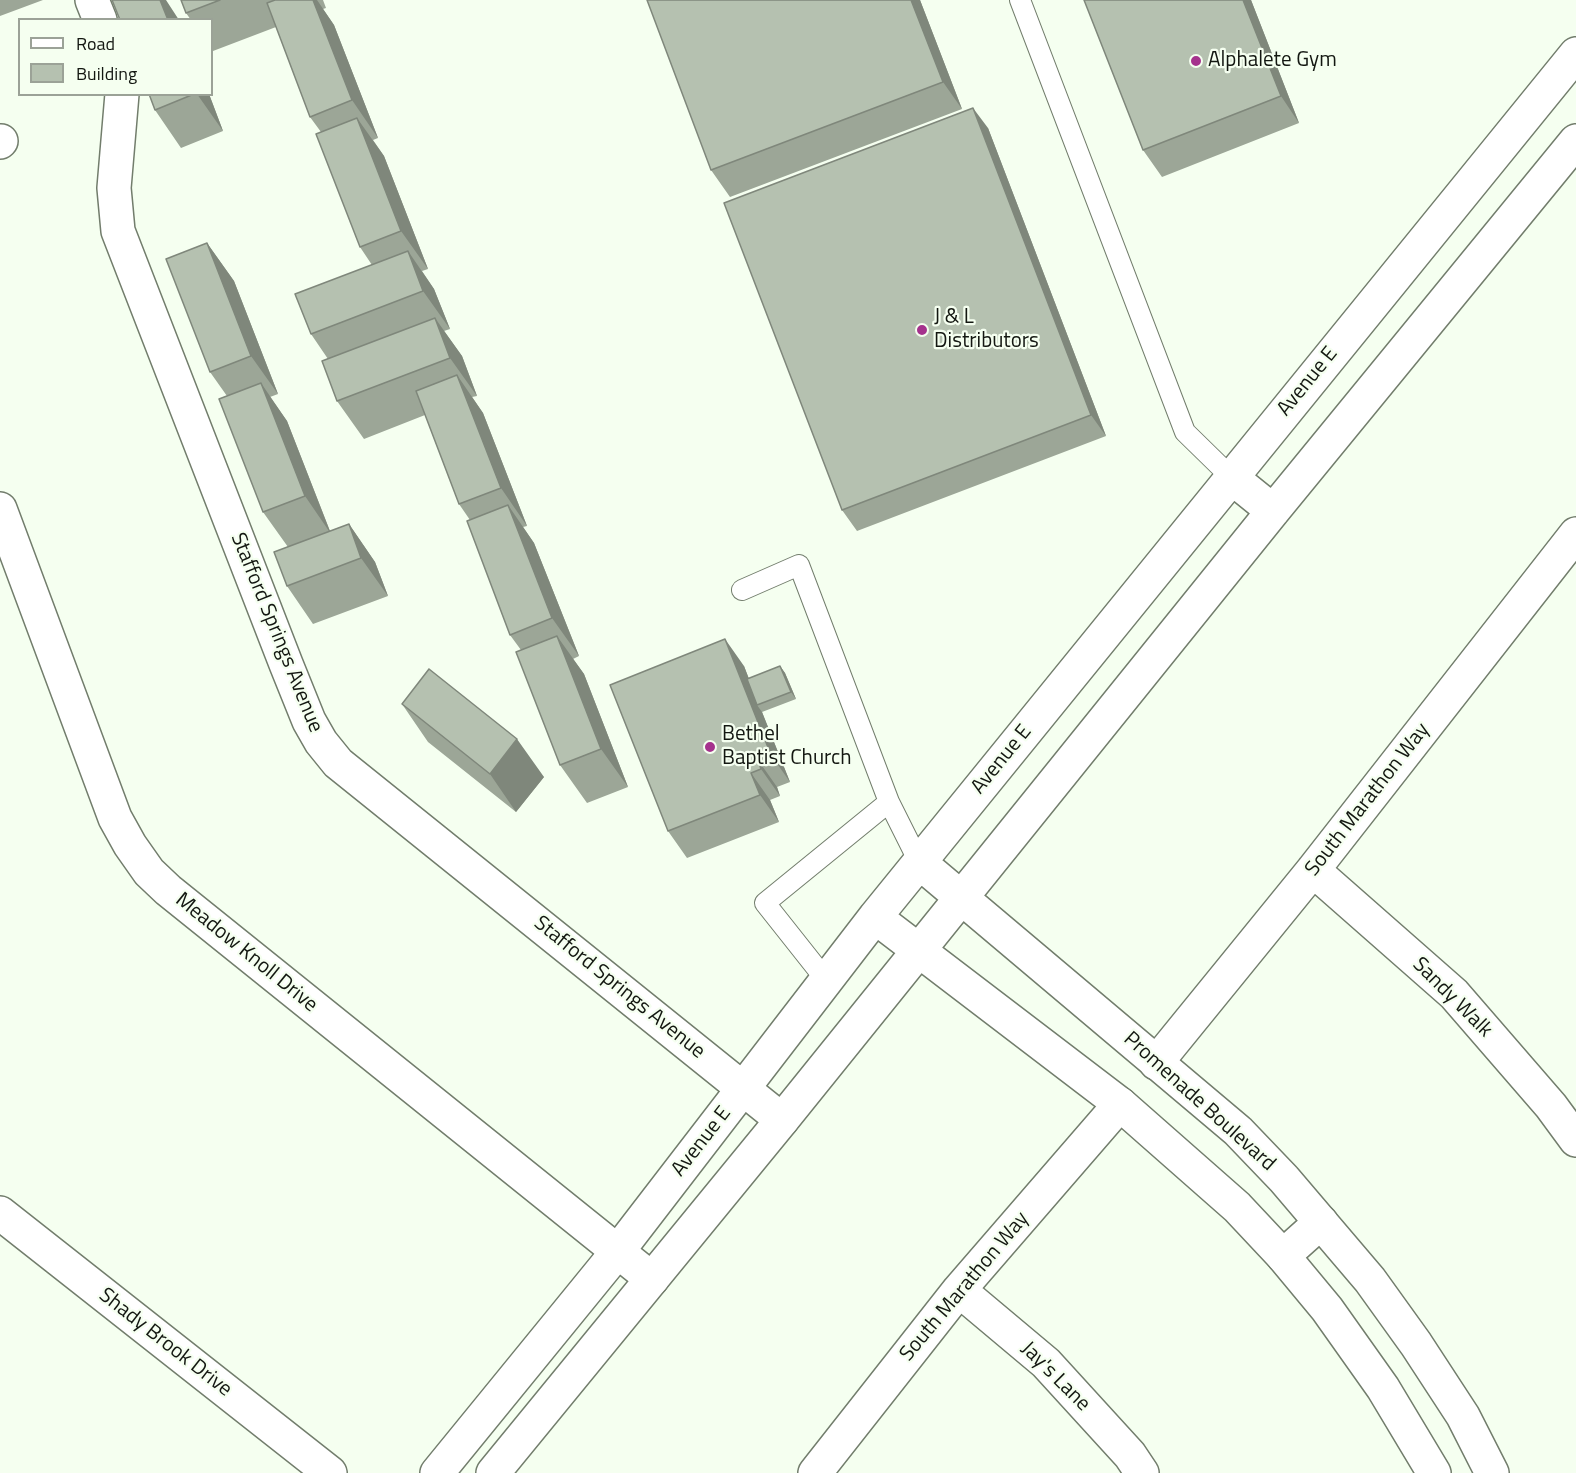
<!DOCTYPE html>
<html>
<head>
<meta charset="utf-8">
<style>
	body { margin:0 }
	#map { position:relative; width:1576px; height:1473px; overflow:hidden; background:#f5fff0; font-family:"Titillium Web",sans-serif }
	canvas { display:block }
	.legend { position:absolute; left:18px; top:18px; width:195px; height:78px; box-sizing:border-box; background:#f5fff0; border:2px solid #9ba297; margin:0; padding:8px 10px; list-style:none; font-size:18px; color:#131711 }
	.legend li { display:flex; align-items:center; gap:12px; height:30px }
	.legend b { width:30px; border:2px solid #9ba297 }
</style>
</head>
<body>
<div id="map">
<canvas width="1576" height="1473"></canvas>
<ul class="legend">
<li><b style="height:8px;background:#fff"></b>Road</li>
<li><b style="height:16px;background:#b5c1b0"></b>Building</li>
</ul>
</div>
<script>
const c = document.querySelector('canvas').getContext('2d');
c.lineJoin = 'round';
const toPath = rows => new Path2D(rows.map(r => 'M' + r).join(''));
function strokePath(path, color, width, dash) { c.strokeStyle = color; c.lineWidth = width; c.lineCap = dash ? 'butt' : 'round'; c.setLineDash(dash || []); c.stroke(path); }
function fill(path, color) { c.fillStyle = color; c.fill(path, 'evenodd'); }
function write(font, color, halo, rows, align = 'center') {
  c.font = font + ' "Titillium Web",sans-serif'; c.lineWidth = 4.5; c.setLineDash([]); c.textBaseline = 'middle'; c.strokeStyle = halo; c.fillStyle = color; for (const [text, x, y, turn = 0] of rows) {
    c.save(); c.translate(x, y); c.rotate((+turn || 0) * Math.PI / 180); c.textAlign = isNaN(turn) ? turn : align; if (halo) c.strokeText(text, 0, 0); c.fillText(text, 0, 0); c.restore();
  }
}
const lane = toPath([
	[1020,0,1185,432,1231,477],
	[742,590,799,565,889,802,919,862],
	[826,980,765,903,889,802]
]);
const street = toPath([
	[92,0,100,20],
	[122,94,114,188,118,231,286,664,309,721,321,742,338,763,782,1120],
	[0,142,1,141],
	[0,509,115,818,130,845,149,872,168,890,652,1279],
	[1313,870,1454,994,1551,1106,1576,1140],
	[1156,1063,1313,870,1576,534],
	[0,1213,330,1473],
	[1283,1256,1321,1222],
	[959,1290,1046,1363,1130,1455,1142,1473],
	[815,1473,959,1290,1120,1104]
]);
const secondary = toPath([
	[1231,477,1273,511],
	[919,862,1238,1131,1284,1179,1370,1280,1416,1344,1463,1416,1492,1473],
	[875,917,1120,1104,1237,1207,1283,1256,1327,1309,1383,1388,1434,1473],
	[437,1473,618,1251,875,917,1576,54],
	[493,1473,782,1120,1273,511,1576,141]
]);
strokePath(lane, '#727d6c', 22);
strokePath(street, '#727d6c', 36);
strokePath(secondary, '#727d6c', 36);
strokePath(lane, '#fff', 20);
strokePath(street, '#fff', 33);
strokePath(secondary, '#fff', 33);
fill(toPath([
	[0,0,43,0,0,16],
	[181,0,323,0,326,8,323,9,334,25,378,138,373,140,384,156,428,269,422,271,434,289,450,329,444,331,462,356,477,396,472,397,483,413,527,526,523,527,534,543,579,656,573,659,584,674,628,787,587,803,560,765,521,650,510,635,470,520,459,504,425,415,364,439,337,401,328,359,311,334,372,265,360,247,321,132,310,117,276,27,213,51,212,49,212,20,191,20,186,13],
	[920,0,962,109,730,197,711,170],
	[1084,0,1251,0,1299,123,1162,177,1143,150],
	[149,94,209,94,223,131,181,148,155,110],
	[988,128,1106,436,857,531,842,510],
	[207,243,234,281,278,394,270,397,287,421,330,531,349,524,375,562,388,596,313,624,287,586,288,547,263,512,227,396,210,372],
	[744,666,749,679,780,666,785,673,796,699,762,712,790,782,777,787,780,796,770,800,779,822,687,858,668,831],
	[402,704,544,777,516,812,428,742]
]), '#9ca697');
fill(toPath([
	[160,0,166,0,179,20,168,20],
	[313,0,317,0,334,25,378,138,352,100],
	[911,0,920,0,962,109,943,82],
	[1243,0,1251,0,1299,123,1281,96],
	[197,94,209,94,223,131],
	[973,108,988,128,1106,436,1091,415],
	[357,118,384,156,428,269,401,231],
	[207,243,234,281,278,394,251,356],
	[408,251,434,289,450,329,423,291],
	[435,318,462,356,477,396,450,358],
	[457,375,483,413,527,526,501,488],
	[261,383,287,421,331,534,305,496],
	[508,505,534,543,579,656,552,618],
	[349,524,375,562,388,596,361,558],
	[557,636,584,674,628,787,601,749],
	[725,639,744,666,759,705,757,705,762,712,790,782,771,755],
	[780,666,785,673,796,699,791,692],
	[517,739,544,777,516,812,490,774],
	[758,760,777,787,780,796,761,769],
	[751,773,770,800,779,822,760,795]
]), '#7f877b');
const building = toPath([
	[112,0,160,0,168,20,120,20,112,0],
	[181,0,220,0,186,13,181,0],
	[275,0,313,0,352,100,310,117,267,3,275,0],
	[647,0,911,0,943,82,711,170,647,0],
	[1084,0,1243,0,1281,96,1143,150,1084,0],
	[149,94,194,94,155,110,149,94],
	[973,108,1091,415,842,510,724,203,973,108],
	[357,118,401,231,360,247,316,134,357,118],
	[207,243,251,356,210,372,166,259,207,243],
	[408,251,423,291,311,334,295,294,408,251],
	[435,318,450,358,337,401,322,361,435,318],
	[457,375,501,488,459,504,416,391,457,375],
	[261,383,305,496,263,512,219,399,261,383],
	[508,505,552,618,510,635,467,521,508,505],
	[349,524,361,558,287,586,274,552,349,524],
	[557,636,601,749,560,765,516,652,557,636],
	[725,639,771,755,758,760,761,769,751,773,760,795,668,831,610,685,725,639],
	[780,666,791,692,757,705,747,679,780,666],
	[429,669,517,739,490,774,402,704,429,669]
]);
fill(building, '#b5c1b0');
strokePath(building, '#7f877b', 1.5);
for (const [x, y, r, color] of [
	[1196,61,6,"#a5328d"],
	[922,330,6,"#a5328d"],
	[710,747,6,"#a5328d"]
]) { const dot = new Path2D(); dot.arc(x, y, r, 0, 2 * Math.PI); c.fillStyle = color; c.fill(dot); strokePath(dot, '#f5fff0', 2); }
write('21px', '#131711', '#f5fff0', [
	["Alphalete Gym",1208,61],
	["J & L",934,318],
	["Distributors",934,342],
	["Bethel",722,735],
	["Baptist Church",722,759]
], 'left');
write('21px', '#131711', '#f5fff0', [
	["Avenue E",1308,382,-51],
	["Stafford Springs Avenue",276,633,68],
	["Avenue E",1002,760,-51],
	["South Marathon Way",1368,800,-52],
	["Meadow Knoll Drive",246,953,39],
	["Stafford Springs Avenue",619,988,39],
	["Sandy Walk",1452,998,45],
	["Promenade Boulevard",1199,1102,42],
	["Avenue E",702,1142,-52],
	["South Marathon Way",965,1287,-50],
	["Shady Brook Drive",165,1343,38],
	["Jay's Lane",1055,1377,45]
]);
</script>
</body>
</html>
